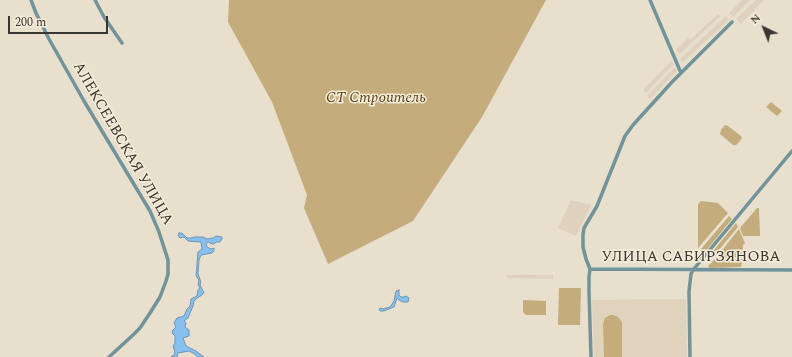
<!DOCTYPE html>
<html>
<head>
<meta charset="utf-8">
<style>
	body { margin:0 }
	#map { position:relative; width:792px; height:357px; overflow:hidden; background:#e8dfcd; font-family:Spectral,serif }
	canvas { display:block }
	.north { position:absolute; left:744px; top:8px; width:40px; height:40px; -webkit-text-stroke:3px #f5ecda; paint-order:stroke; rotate:317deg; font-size:11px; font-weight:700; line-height:16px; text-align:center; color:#39352f }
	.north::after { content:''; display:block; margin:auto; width:14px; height:18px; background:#39352f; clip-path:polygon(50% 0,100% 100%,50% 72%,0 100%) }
	.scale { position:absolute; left:8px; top:16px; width:100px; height:18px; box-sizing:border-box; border:2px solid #39352f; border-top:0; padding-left:5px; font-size:12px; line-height:14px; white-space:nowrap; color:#39352f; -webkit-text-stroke:3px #f5ecda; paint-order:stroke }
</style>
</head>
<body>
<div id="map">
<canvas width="792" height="357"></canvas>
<div class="north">N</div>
<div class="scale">200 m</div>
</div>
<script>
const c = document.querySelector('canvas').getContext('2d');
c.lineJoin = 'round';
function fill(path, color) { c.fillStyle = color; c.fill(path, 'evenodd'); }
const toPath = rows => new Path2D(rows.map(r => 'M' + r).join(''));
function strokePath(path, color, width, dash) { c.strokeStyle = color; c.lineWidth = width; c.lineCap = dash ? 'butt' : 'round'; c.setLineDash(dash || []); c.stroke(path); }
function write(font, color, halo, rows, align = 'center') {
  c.font = font + ' Spectral,serif'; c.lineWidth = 3; c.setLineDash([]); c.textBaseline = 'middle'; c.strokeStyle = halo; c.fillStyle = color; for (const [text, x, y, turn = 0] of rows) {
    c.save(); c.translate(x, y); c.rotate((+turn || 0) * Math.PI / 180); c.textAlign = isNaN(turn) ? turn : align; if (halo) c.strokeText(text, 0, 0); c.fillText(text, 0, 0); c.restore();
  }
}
fill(toPath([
	[742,0,750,0,733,17,729,13],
	[756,0,764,0,741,24,736,19],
	[718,14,720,16,680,54,676,50,688,38,691,39],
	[726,16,729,20,683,62,680,59],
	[671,61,674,64,646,93,643,90],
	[674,68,677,71,650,99,647,96],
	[571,200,591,205,576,236,558,228],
	[507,275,553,275,553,279,507,278]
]), '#dfd1be');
fill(toPath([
	[686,299,687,357,594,357,592,300]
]), '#e0d3bb');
fill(toPath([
	[229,0,546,0,482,117,413,221,328,264,304,208,307,195,272,102,228,22],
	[771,102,782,111,777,116,766,107],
	[725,125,728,126,742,137,741,140,736,145,733,145,720,134,721,130],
	[701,201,718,203,728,213,698,248,698,204],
	[757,208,759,208,760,236,743,236,740,228],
	[729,216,732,219,705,252,701,249],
	[736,223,738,227,713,257,710,255],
	[739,229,745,243,743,245,742,257,716,258],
	[743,259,741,267,710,268,708,266,714,260],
	[559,288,581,288,580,325,558,325],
	[523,300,546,301,546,315,526,315,523,312],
	[610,315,613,315,618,317,622,322,622,357,604,357,603,324,605,318]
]), '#c4ac7c');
const water = toPath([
	[179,233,182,233,187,238,191,238,194,237,203,237,207,239,213,238,216,236,222,237,222,239,220,242,216,242,214,244,212,244,208,242,206,244,207,247,211,249,214,248,214,251,212,253,201,255,199,260,198,274,201,282,200,285,204,293,202,295,197,298,194,301,193,306,188,318,184,321,186,323,185,327,189,330,189,336,183,338,186,346,196,351,204,357,198,357,193,353,189,351,178,353,177,357,171,357,174,355,175,352,173,346,175,343,175,336,173,334,172,331,176,327,174,323,177,318,184,316,187,309,190,306,191,299,197,296,198,290,200,288,198,285,199,280,196,276,198,252,202,249,201,242,188,241,184,237,180,238,179,237,178,235,179,233],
	[399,290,399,295,401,297,404,297,406,296,409,298,408,302,403,302,399,300,397,298,394,307,384,311,380,311,379,309,381,308,383,309,390,307,394,301,396,291,399,290]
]);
fill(water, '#85c0ef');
strokePath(water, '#6e96b5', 1);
strokePath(toPath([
	[31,0,36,13,49,39,84,101,150,211,159,232,168,260,168,274,166,281,160,297,150,313,140,328,133,335,109,357],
	[95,0,104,17,122,43],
	[650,0,681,73],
	[590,269,586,259,583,247,583,234,584,228,597,206,625,136,633,125,672,82,732,22],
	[590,269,792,270],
	[590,269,589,277,589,292,591,357],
	[690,357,689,291,691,274,693,270,792,151]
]), '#70949a', 3.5);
write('italic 15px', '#59420f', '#f5ecda', [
	["СТ Строитель",376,99]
]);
write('15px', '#39352f', '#f5ecda', [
	["АЛЕКСЕЕВСКАЯ УЛИЦА",122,144,60],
	["УЛИЦА САБИРЗЯНОВА",691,258]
]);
</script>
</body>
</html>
